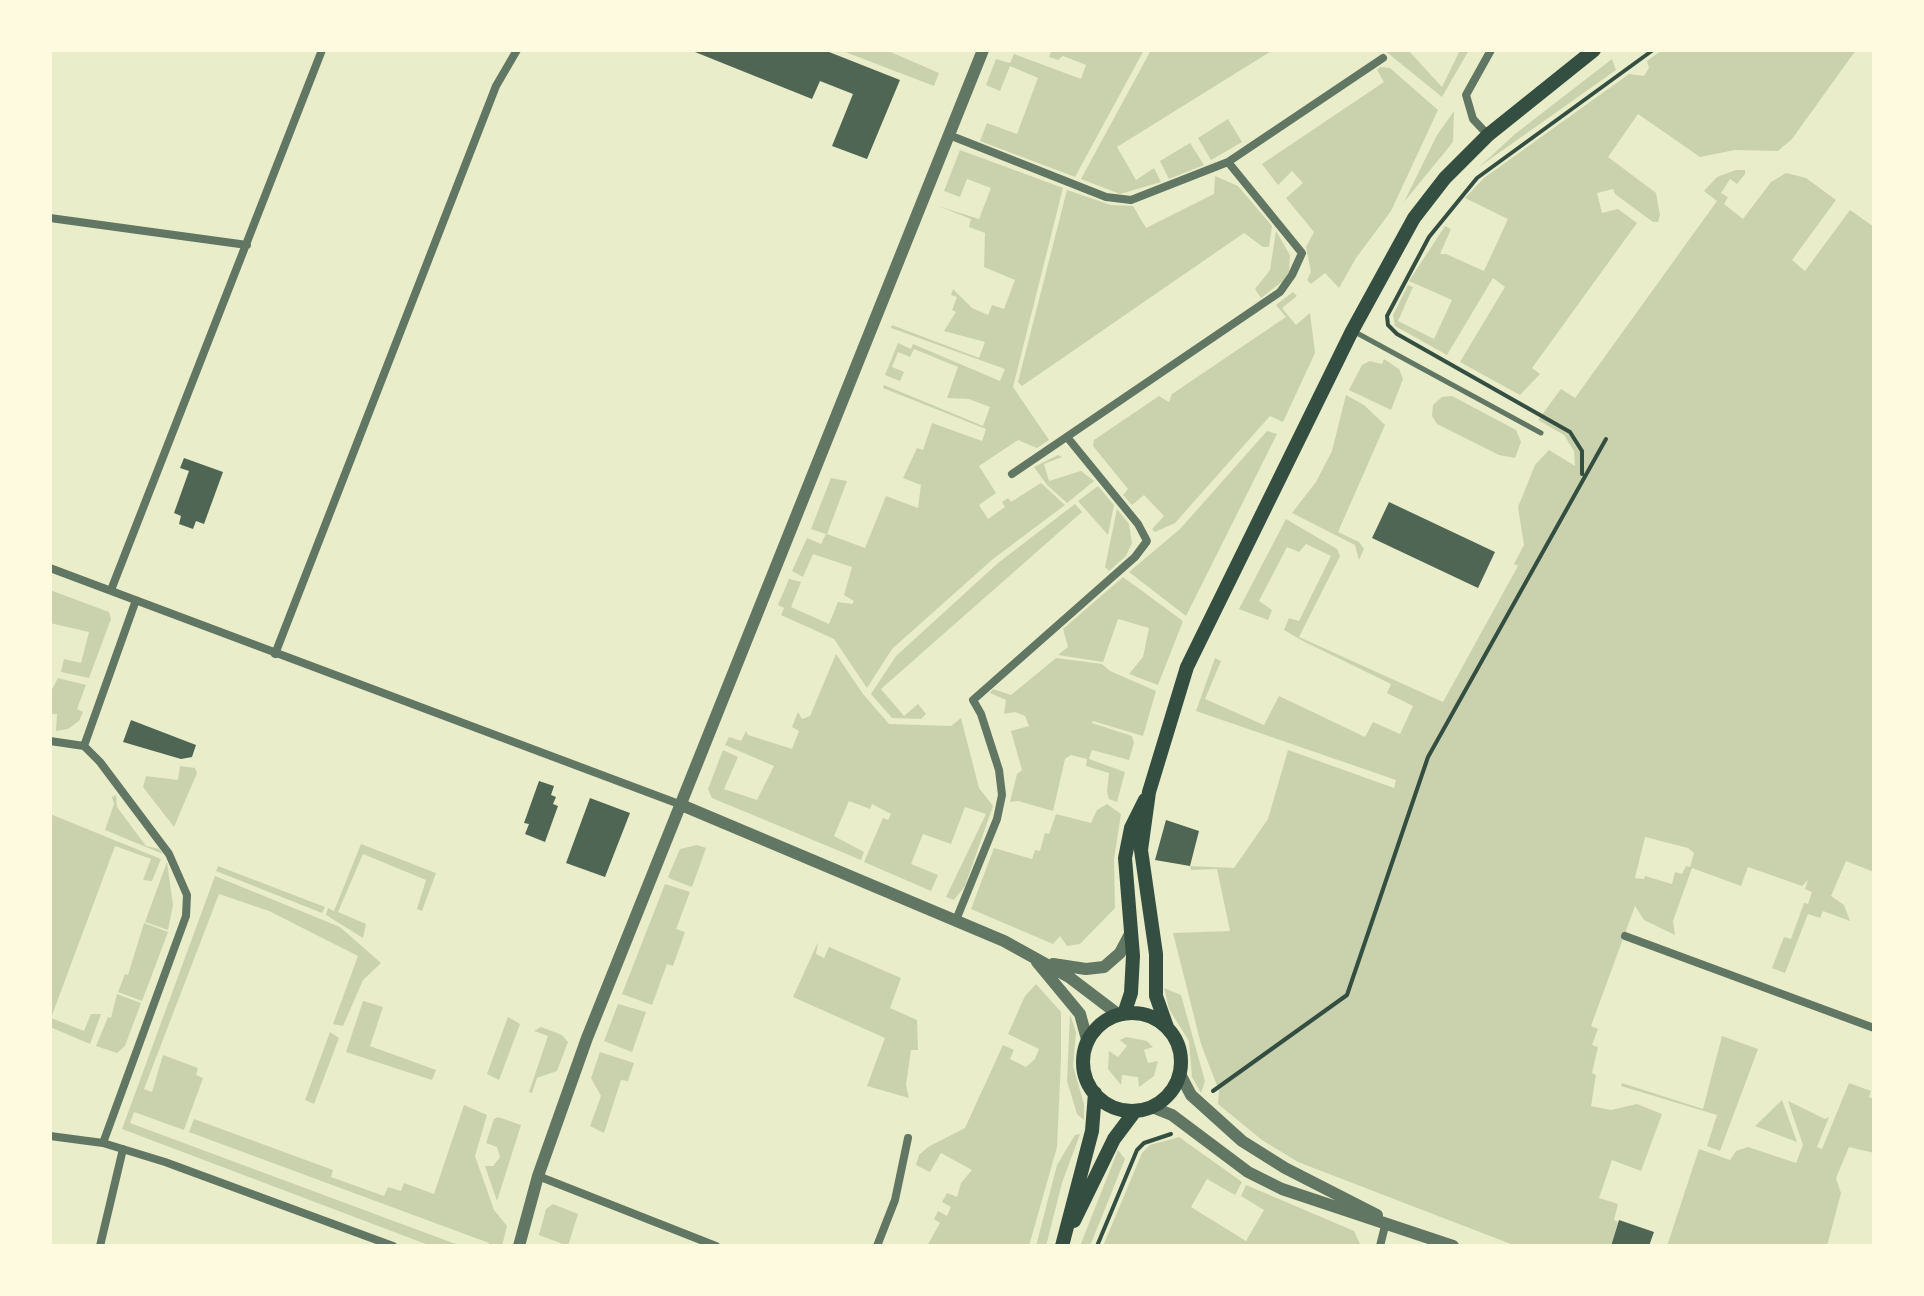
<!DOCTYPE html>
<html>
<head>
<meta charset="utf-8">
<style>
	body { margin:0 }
	#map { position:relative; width:1924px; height:1296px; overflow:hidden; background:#e9edc9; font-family:Poppins,sans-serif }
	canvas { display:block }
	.frame { position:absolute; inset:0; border:52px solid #fefae0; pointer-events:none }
</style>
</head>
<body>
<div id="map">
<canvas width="1924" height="1296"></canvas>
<div class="frame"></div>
</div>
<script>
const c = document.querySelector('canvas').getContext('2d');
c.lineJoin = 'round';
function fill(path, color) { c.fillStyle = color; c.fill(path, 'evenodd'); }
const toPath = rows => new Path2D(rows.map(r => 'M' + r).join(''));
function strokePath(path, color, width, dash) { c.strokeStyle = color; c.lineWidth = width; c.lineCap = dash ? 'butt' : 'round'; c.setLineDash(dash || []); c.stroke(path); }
fill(toPath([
	[840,50,886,50,939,73,934,86],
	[1052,50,1144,50,1075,177,980,141,987,123,1017,134,1038,78,1010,66,1000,91,986,85,996,59,1010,63,1014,54,1081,79,1086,65,1063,56,1058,60,1049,57],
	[1151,50,1273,50,1117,147,1136,180,1154,168,1161,182,1120,194,1081,179],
	[1384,50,1408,50,1442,87,1460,50,1469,50,1442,97],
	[1662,50,1856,50,1792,139,1778,151,1735,150,1700,157,1638,114,1608,157,1656,193,1660,215,1658,222,1653,222,1615,194,1613,189,1597,193,1602,213,1618,209,1637,223,1532,368,1540,374,1520,395,1460,362,1505,287,1493,278,1447,355,1395,326,1393,315,1408,285,1413,287,1398,321,1434,339,1452,300,1409,281,1445,226,1451,229,1440,254,1446,254,1484,271,1508,219,1465,198,1484,178,1629,74,1644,76,1649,68,1647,61],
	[1612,59,1616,70,1479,167,1515,134],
	[1380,67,1390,68,1438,110,1391,211,1356,258,1339,288,1325,273,1311,284,1307,280,1311,272,1306,247,1314,232,1286,198,1303,183,1292,171,1278,185,1262,164,1384,82,1377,70],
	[1454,111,1453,142,1404,202,1437,135],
	[1228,119,1242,142,1211,160,1198,138],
	[1190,143,1204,165,1169,179,1160,161],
	[960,150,1063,188,1013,387,1049,440,1037,448,1018,440,979,466,996,493,979,505,988,519,1005,507,1002,502,1008,498,1011,502,1041,483,1065,505,993,559,892,649,867,688,834,639,781,615,784,608,778,605,789,579,801,582,791,607,829,624,838,602,852,604,854,601,844,595,852,567,813,554,803,577,792,571,807,538,821,544,826,534,811,529,831,478,847,481,827,534,865,548,886,496,918,508,921,485,903,478,917,448,923,450,932,423,982,441,986,429,883,388,884,385,983,426,990,407,969,399,947,398,958,367,914,349,910,357,898,352,892,367,904,372,900,381,885,375,898,343,911,349,913,344,1000,381,1005,369,891,328,892,325,979,358,985,342,944,331,956,312,952,310,957,297,951,295,953,289,972,308,988,315,992,305,1004,309,1015,280,984,267,985,233,969,227,971,219,938,206,979,219,991,188,967,179,960,197,944,191],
	[1736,170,1745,170,1745,174,1737,184,1730,179,1721,193,1728,197,1724,204,1743,219,1771,182,1786,173,1806,178,1836,200,1792,260,1805,271,1850,210,1874,227,1874,872,1846,861,1831,896,1844,905,1850,921,1823,911,1820,918,1808,914,1785,973,1772,968,1784,937,1791,939,1804,903,1808,904,1812,892,1805,889,1808,880,1802,886,1748,867,1741,886,1692,868,1673,921,1675,935,1644,920,1635,906,1591,1026,1598,1029,1592,1045,1598,1047,1592,1073,1596,1075,1591,1106,1611,1110,1637,1104,1662,1114,1641,1171,1612,1160,1599,1198,1618,1204,1614,1220,1618,1222,1611,1246,1516,1246,1298,1162,1262,1140,1218,1104,1219,1091,1201,1044,1173,933,1230,931,1217,869,1191,870,1190,866,1234,868,1268,819,1288,750,1394,788,1396,780,1196,711,1215,658,1221,661,1205,699,1264,725,1279,696,1365,737,1373,722,1400,734,1413,706,1387,693,1391,684,1305,642,1284,630,1289,618,1299,621,1331,556,1306,544,1299,552,1287,547,1259,601,1272,610,1268,620,1239,609,1286,519,1337,549,1340,556,1299,637,1443,702,1518,566,1514,564,1524,545,1518,507,1535,465,1549,450,1575,466,1574,451,1564,435,1538,420,1561,389,1575,398,1717,201,1704,191,1717,177],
	[1645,837,1688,848,1694,853,1690,867,1686,866,1682,874,1675,872,1672,884,1645,876,1644,879,1635,878],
	[1215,176,1238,186,1272,226,1269,247,1263,247,1244,233,1022,386,1018,382,1067,190,1111,205,1133,206,1146,228,1214,194],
	[1276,231,1290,255,1289,272,1283,281,1261,298,1255,289,1270,270],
	[1293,292,1297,296,1282,308,1296,325,1310,313,1315,353,1283,422,1270,416,1175,523,1155,532,1152,529,1164,516,1144,495,1132,505,1123,495,1128,489,1093,446,1094,440,1159,396,1169,402,1172,394,1286,317,1276,305],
	[1384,359,1399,369,1403,379,1391,410,1349,390,1362,365,1370,361,1382,364],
	[1346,395,1364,405,1385,425,1338,532,1359,542,1364,549,1359,560,1355,545,1292,513,1316,482,1332,451],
	[1452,396,1516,430,1521,442,1515,458,1499,455,1437,424,1432,416,1433,405,1442,397],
	[1267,431,1277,434,1186,616,1129,572,1180,529],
	[1058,455,1062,457,1044,464,1049,481,1081,471,1094,481,1067,503,1047,485,1034,467],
	[1098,486,1114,505,1108,535,1078,501],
	[1075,504,1082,512,881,689,904,716,918,704,926,714,921,719,892,718,871,694,896,656,998,563],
	[1117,509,1129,524,1132,543,1126,556,1109,571,1105,567],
	[1123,577,1183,621,1158,685,1129,674,1143,657,1149,628,1118,619,1103,662,1058,655,1068,647,1063,629],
	[50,590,109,612,111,619,89,678,61,672,64,659,81,663,89,632,50,623],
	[836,654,863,694,889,724,951,726,961,718,979,788,993,806,965,886,954,900,946,897,986,814,965,807,951,844,923,834,911,864,938,875,931,891,864,862,883,818,888,820,891,814,872,804,870,809,849,801,834,836,864,852,861,860,712,798,710,794,708,789,723,750,738,757,724,789,757,800,774,766,725,745,729,737,741,741,746,731,748,735,792,749,799,731,792,727,798,712,802,719,810,716],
	[1056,658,1102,664,1110,671,1156,691,1143,736,1093,721,1092,723,1132,736,1134,743,1129,760,1092,750,1089,759,1125,772,1117,802,1109,799,1107,792,1109,773,1086,766,1087,759,1071,755,1065,759,1053,811,1018,801,1010,802,1017,774,1022,770,1011,731,1029,726,1025,716,1015,712,1004,714,1006,700,990,693,993,689,1011,695],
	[58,678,86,685,77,709,83,712,79,721,68,729,56,731,57,714,50,714,50,693],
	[180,766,195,768,197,773,174,827,143,787,146,776,178,780],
	[116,795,117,807,146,846,159,849,163,854,105,830,114,804,112,797],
	[1107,804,1121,814,1114,859,1115,908,1080,944,1067,946,1060,936,1053,944,971,909,994,848,1032,859,1035,850,1040,851,1045,833,1049,834,1056,814,1091,823,1097,810],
	[50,814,161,859,152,881,143,880,151,859,115,846,51,1018,84,1031,91,1014,101,1014,90,1044,50,1027],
	[361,844,436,873,422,911,417,909,426,880,363,854,338,912,366,924,363,938,326,915,328,908,334,911],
	[697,845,706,848,692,887,671,879,668,877,680,849],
	[167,862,173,905,168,930,145,922],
	[218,866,325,907,322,913,216,871],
	[215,876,340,927,381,963,363,980,343,1026,333,1024,358,956,269,911,219,894,144,1089,152,1092,163,1055,198,1068,196,1075,203,1078,184,1130,134,1112,130,1123,461,1246,431,1246,122,1129],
	[665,884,690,892,676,929,685,932,673,966,667,964,652,1005,622,994],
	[144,923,168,932,142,1001,118,992,125,974,128,975],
	[818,942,816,954,824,958,829,947,901,978,890,1008,917,1020,918,1050,911,1050,906,1085,909,1098,867,1086,885,1038,793,997],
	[1036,984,1061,1012,1061,1059,1057,1147,1029,1246,927,1246,940,1223,934,1219,938,1211,947,1216,951,1207,942,1202,947,1193,957,1197,961,1183,972,1170,941,1153,930,1172,916,1165,919,1155,928,1147,965,1128,1003,1045,1014,1050,1010,1059,1026,1067,1035,1059,1039,1049,1008,1034,1025,996],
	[1164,988,1181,995,1205,1081,1201,1093,1192,1077,1189,1041,1169,1009],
	[117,994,141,1003,125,1046,117,1053,96,1046,108,1017,111,1018],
	[363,1001,383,1007,370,1046,436,1070,432,1080,346,1052],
	[618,1004,646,1012,632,1052,604,1041],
	[1070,1014,1076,1032,1073,1066,1084,1104,1084,1120,1077,1114,1067,1081],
	[508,1017,520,1024,499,1080,487,1074],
	[541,1027,562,1035,568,1042,557,1071,537,1078,532,1093,529,1092,548,1036,534,1031],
	[330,1032,339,1038,314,1104,305,1100],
	[1722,1036,1758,1049,1720,1151,1707,1146,1717,1115,1621,1086,1622,1083,1703,1109],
	[1126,1037,1147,1041,1153,1047,1144,1050,1148,1063,1158,1061,1154,1076,1139,1087,1138,1077,1122,1075,1121,1085,1108,1069,1109,1051,1118,1057,1127,1046,1120,1040],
	[600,1052,634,1063,628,1081,621,1080,604,1133,590,1126,601,1096,591,1078],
	[1849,1083,1871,1091,1869,1097,1874,1099,1874,1153,1849,1147,1836,1178,1841,1193,1827,1246,1667,1246,1699,1149,1730,1160,1736,1151,1748,1147,1796,1163,1803,1145,1788,1101,1825,1119,1829,1117,1817,1147,1822,1149],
	[1782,1100,1797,1142,1755,1126],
	[464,1105,487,1115,475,1156,494,1210,507,1226,502,1246,489,1246,489,1243,189,1132,194,1119,333,1170,331,1177,384,1196,388,1187,401,1191,404,1183,434,1194],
	[498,1117,521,1125,497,1201,485,1166,493,1166,500,1157,497,1147,486,1143,494,1119],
	[1080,1134,1062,1183,1046,1246,1036,1246,1057,1165,1075,1135],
	[1179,1137,1242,1182,1235,1195,1207,1179,1191,1207,1246,1241,1264,1210,1241,1196,1246,1185,1354,1231,1361,1246,1103,1246,1142,1153,1150,1145],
	[1118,1150,1125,1159,1090,1246,1080,1246],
	[553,1204,578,1214,568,1246,539,1235,546,1209]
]), '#cad2ad');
fill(toPath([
	[690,50,824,50,900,80,867,159,832,146,853,94,820,81,812,99],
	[184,458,223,472,204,524,196,521,193,529,179,524,181,516,174,513,189,471,180,468],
	[1389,502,1495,552,1478,588,1372,538],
	[131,720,196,745,192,757,181,759,123,742],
	[539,781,554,786,551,795,556,797,553,804,558,806,545,842,525,834,529,824,524,823],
	[590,798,630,813,605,877,566,863],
	[1166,820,1199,831,1190,866,1155,860],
	[1619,1220,1654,1232,1649,1246,1611,1246]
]), '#4f6655');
strokePath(toPath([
	[1582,474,1582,451,1570,432,1397,334,1388,325,1387,316,1429,237,1477,178,1653,50],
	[1213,1091,1347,995,1428,757,1606,439],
	[1097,1246,1137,1150,1144,1143,1171,1134]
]), '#344e41', 4);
strokePath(toPath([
	[1355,332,1541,433]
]), '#617663', 5);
strokePath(toPath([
	[949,135,1106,197,1131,200,1228,162,1383,58],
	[1488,135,1473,119,1466,95,1491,50],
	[50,218,247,245],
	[1012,474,1280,292,1292,275,1302,253,1228,162],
	[50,568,679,804],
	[111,590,322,50],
	[275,654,496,86,517,50],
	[50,741,84,746,100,762,169,854,187,895,186,916,103,1143],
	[84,746,136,600],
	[956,920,997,819,1002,795,999,770,981,714,973,700,1135,557,1147,541,1138,524,1067,437],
	[1625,936,1874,1028],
	[50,1136,103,1143,165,1162,393,1246],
	[538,1176,716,1246],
	[100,1246,123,1149],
	[877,1246,895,1200,908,1138],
	[1380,1246,1386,1222]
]), '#617663', 8);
strokePath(toPath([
	[679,804,1004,941,1069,977,1119,1015],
	[1037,962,1080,1014,1088,1043],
	[1053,964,1086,969,1104,967,1120,953,1131,932],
	[1180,1074,1191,1095,1242,1141,1285,1168,1377,1215],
	[1152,1107,1172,1115,1248,1172,1282,1189,1453,1246],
	[519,1246,538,1176,587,1038,983,50]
]), '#617663', 12);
strokePath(toPath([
	'1083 1062a49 49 0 1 1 98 0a49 49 0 1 1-98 0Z',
	[1124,1014,1131,993,1133,956,1125,858,1131,828,1145,800],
	[1167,1027,1156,996,1156,954,1141,850,1149,792,1187,667,1352,331,1414,218,1445,178,1488,135,1594,50],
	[1074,1221,1114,1139,1135,1111],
	[1062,1246,1092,1131,1095,1093]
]), '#344e41', 14);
</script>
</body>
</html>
